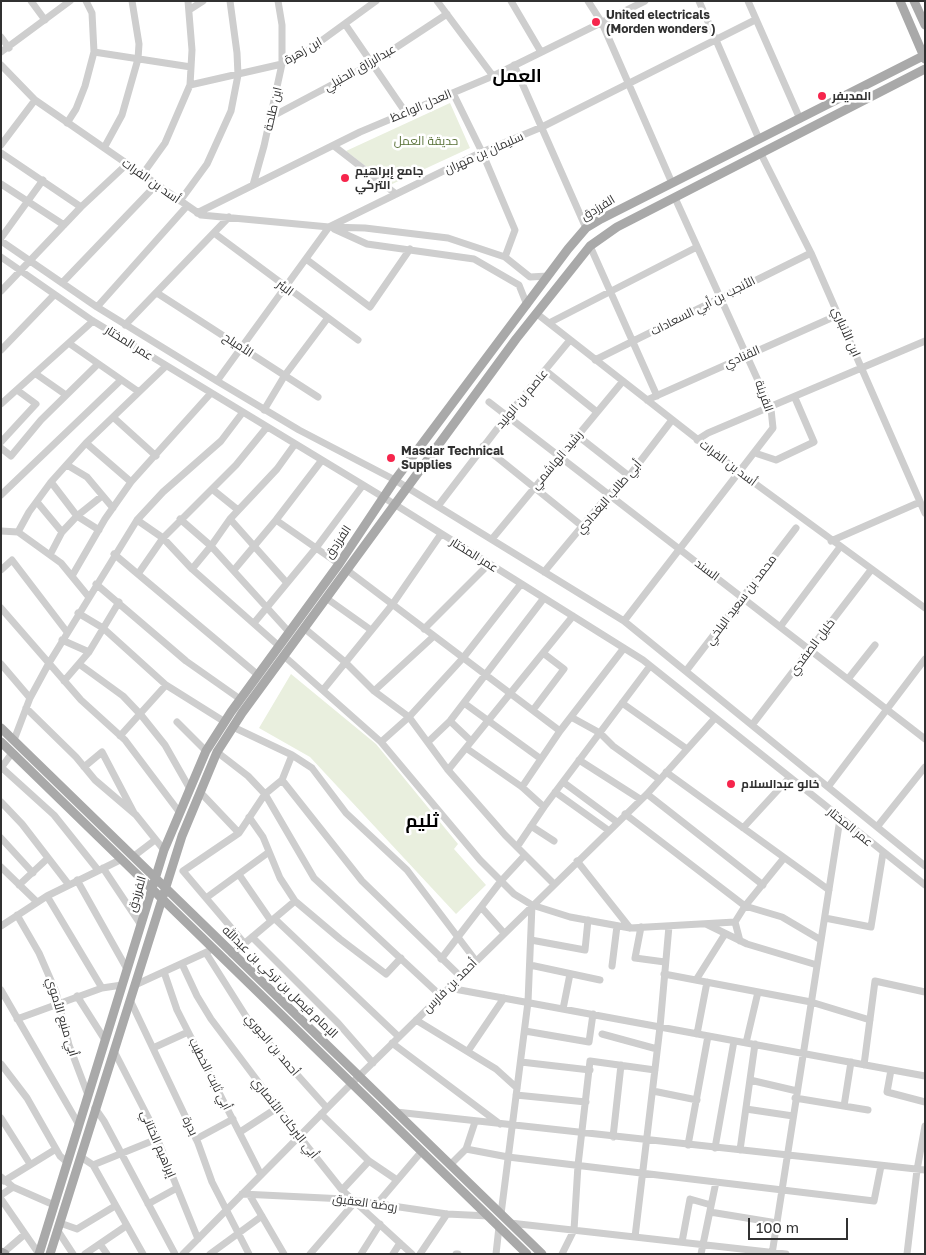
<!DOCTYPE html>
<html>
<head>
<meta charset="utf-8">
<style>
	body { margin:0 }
	#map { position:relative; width:926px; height:1255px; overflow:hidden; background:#fff; font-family:"Golos Text",sans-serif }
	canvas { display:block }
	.frame { position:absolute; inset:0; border:2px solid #313131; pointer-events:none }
	.scale { position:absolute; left:748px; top:1218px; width:100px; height:22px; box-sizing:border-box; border:2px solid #313131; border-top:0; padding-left:6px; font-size:15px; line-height:18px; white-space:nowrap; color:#313131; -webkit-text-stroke:4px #fff; paint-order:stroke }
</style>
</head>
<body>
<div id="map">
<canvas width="926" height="1255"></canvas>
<div class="frame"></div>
<div class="scale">100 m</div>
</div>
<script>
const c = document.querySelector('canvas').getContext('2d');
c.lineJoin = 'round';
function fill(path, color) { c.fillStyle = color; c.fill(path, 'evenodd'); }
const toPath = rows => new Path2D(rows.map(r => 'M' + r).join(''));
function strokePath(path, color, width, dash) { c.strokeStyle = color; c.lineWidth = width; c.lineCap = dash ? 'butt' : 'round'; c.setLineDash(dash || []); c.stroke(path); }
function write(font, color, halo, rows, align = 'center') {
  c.font = font + ' "Golos Text",Cairo,sans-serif'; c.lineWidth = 5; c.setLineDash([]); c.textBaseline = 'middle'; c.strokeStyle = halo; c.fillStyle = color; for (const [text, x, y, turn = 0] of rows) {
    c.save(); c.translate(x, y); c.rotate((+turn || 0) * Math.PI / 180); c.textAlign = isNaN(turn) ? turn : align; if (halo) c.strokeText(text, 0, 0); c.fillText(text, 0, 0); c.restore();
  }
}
fill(toPath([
	[450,103,470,148,390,185,346,151],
	[291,674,376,744,458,844,454,849,486,885,456,914,310,757,259,728]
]), '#e9efde');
strokePath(toPath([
	[31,1,45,20],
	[437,1,493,76],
	[511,1,541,52],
	[588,1,602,23,672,183],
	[699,1,759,139],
	[748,1,800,119],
	[189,10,203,1],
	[345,24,406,113],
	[1,37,9,48],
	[1,52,70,1],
	[94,52,191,67],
	[1,65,35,100,201,215,329,227,365,228,448,238,505,257,530,277,548,276],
	[514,65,586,228],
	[190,85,282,64,310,49,376,1],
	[453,93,482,152,515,230,505,257],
	[271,117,371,64,447,14],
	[67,123,76,109,85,86,94,52,92,13,86,1],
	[1,145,35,100],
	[334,146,396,194],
	[104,148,122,115,138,59,139,44,132,1],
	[1,153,81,207],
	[761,154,811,253,925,513],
	[142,175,165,143,190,85,192,50,188,1],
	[1,184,64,225],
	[253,185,264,146,282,64,282,25,278,1],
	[180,201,207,164,231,111,238,75,237,53,230,1],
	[197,213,360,132,493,76,645,1],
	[334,229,367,244,474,259,519,285,527,305],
	[214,233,358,340],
	[1,238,43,180],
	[1,241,97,307,217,381,299,430,395,480,624,621,925,866],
	[590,246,657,396],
	[1,257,93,321,383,497,643,660,925,885],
	[306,259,370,307,410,249],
	[62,283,156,185],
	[1,291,81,207,127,164],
	[157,293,318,397],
	[97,307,187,206],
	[536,313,738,471,925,608],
	[549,323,697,247],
	[125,325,229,217],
	[70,344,139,392],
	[1,350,54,295],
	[595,360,811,253],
	[546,371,597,412],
	[36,374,66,395],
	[217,381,329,227,482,152,542,127,755,20],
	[647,400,838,315],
	[489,402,925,739],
	[1,404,93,321],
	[264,410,285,375,327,319],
	[113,417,156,456],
	[578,436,629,476],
	[697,440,708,433,925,341],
	[1,442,36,404,17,390],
	[86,443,131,482],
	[483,446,582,526],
	[1,448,11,456,41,420,98,364],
	[755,453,776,460,814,442,795,398],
	[67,465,87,477,113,508],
	[51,482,77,516,99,530],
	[212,489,238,510],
	[1,495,121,380],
	[37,502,62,532],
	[438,506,507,416,570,340],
	[180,519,211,546,289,632],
	[230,519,287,583],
	[137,520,163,538,192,569,279,646],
	[276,520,339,564],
	[1,531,18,532,61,563,88,596],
	[18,532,29,512,51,482,86,443,166,366],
	[492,539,623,381],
	[831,541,920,502],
	[114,554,258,675],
	[50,555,62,532,77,516,102,496],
	[192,569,211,546,230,519,277,469,295,444],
	[1,570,12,560,67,632],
	[234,570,276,520,322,460],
	[347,570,560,731],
	[544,572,609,494,629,476,672,420],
	[138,574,163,538,236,465,267,427],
	[72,576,105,519,131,482,211,393],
	[96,584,186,661,240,699],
	[326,598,371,630],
	[1,608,81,700,125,740,180,813],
	[78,613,103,628,166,685,225,722],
	[624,621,773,428,771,409,675,198],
	[254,623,316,548,363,485],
	[780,627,840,547],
	[304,628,345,662,374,691,409,717,448,770,505,835,554,884],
	[424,629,489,564],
	[62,640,89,652],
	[284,656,381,742,480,860,514,894,532,905,570,917,630,928,735,922],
	[1,664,30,698],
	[79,664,123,696,141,715,165,745,190,789],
	[686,671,796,528],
	[848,679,875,645],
	[64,681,89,652,119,602],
	[323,690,392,605,441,534],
	[374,691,434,636],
	[464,703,541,759],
	[622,703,687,749],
	[26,708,76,757,95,780,136,815,164,850],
	[533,710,564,669,543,653],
	[571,717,600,733,613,746,659,779],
	[450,721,471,741],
	[177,722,206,751],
	[752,725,871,570],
	[233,727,292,755,312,768,346,813,407,870,476,961],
	[120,736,166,685],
	[14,740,30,698,49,663,137,520,163,492,221,441,243,412],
	[381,742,409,717,463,658,521,584],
	[428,742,450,721,544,598],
	[466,748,522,787,544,807],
	[217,752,248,776,265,794,314,878,441,996],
	[579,760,640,799],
	[1,767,54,815,98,870],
	[84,767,102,752,134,813],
	[1,768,12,753],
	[448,770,573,616],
	[666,772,829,890],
	[282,780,362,881,460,976],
	[563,782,617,822],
	[522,787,560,731,624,648],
	[828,787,925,659],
	[555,792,608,830],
	[201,793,239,833],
	[647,794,763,885],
	[1,802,22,824,69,885],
	[625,814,745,906,784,858],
	[249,817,263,837,280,878,295,901,340,939,386,974,401,958],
	[531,826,554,841],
	[877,827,925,767],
	[743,828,789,778],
	[1,838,33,873],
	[517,847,544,807,650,666],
	[134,856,155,840],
	[577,861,630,928],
	[1,867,37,902],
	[103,868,141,925],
	[240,876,271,921],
	[77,880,127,969],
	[19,885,48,858],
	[47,896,102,988],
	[206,898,269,852],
	[481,907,504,933],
	[17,915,39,953,56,992,69,1045,88,1095],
	[825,918,871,927,883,853],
	[275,919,399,1037],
	[706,924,747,944,817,965],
	[1,926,47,896,122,859],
	[641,927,635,958,665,962],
	[252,937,338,1023,373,1063],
	[531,940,585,950,588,920],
	[740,941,735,922,745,906,782,917,821,940],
	[245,944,183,871,239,833,265,794,282,780,292,755],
	[206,953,249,1021,327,1108],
	[232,954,295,901],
	[441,959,501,881,525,855],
	[182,964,197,996,211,1019,299,1136,342,1190,412,1254],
	[530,965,600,980],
	[612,966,617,926],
	[164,972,177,1010,261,1175],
	[664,974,811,1002,870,1020],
	[696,980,725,934],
	[135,985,209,951],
	[449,988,925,1076],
	[1,990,79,1125],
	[77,996,105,1040],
	[130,1000,198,1143,212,1182,249,1254],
	[563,1009,570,974],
	[17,1019,102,988,122,985],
	[416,1020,496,1069,517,1088],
	[525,1031,589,1042,593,1014],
	[602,1034,657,1049],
	[697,1034,707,982],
	[392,1043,500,1124],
	[746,1043,758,992],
	[153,1048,188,1032],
	[114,1051,150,1121,198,1239],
	[468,1051,504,998],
	[521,1062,590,1070],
	[1,1064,27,1098,60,1156,67,1162],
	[864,1065,875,981,925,992],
	[891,1070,887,1092,925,1102],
	[750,1080,797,1091],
	[653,1091,697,1100],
	[516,1095,586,1102],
	[795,1098,868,1110],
	[844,1106,851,1062],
	[95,1108,104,1121,175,1254],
	[746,1109,793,1116],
	[396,1112,925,1170],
	[321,1114,369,1161,397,1180],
	[1,1118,30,1164],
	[240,1132,277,1108],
	[613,1137,621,1065],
	[196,1139,233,1119],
	[688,1145,708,1036],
	[715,1148,734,1041],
	[466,1149,508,1157,874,1201,881,1166],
	[740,1150,755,1044],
	[81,1157,93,1165,143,1254],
	[93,1165,157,1139],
	[450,1165,466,1149,475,1122],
	[1,1177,13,1187,54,1205],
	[4,1181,56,1149],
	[342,1190,369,1161],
	[242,1194,345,1199,447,1214,489,1216],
	[249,1194,284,1254],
	[1,1195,13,1187],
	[1,1199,39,1254],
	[148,1204,177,1188],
	[376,1205,422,1151],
	[710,1212,777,1223],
	[501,1214,528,1002,532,905],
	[60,1223,77,1229,115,1206],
	[510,1223,786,1254],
	[58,1231,73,1254],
	[635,1237,660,1027,669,926],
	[682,1242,690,1199,711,1205],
	[100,1244,107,1254],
	[3,1253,25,1234],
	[85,1254,126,1226],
	[183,1254,352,1083,647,794,715,718],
	[210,1254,262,1216],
	[310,1254,355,1202],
	[361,1254,380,1224],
	[393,1254,400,1243],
	[420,1254,447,1214],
	[456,1254,458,1254],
	[496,1254,499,1227],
	[562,1254,574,1230,578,1165,590,1061,655,1070],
	[701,1254,716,1182],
	[772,1254,840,819],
	[907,1254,917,1170,925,1126]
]), '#cecece', 7);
strokePath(toPath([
	[900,1,925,59],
	[914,1,925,25],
	[1,728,542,1254],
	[1,742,527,1254],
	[1,1252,5,1254],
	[39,1254,164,850,206,751,231,712,339,564,395,480,568,249,586,228,601,219,925,55],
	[50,1254,182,836,217,752,242,713,516,339,590,246,617,227,925,69]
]), '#a9a9a9', 9);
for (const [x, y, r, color] of [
	[596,22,5,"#f6254c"],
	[822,96,5,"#f6254c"],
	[345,178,5,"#f6254c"],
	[391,458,5,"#f6254c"],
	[731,784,5,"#f6254c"]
]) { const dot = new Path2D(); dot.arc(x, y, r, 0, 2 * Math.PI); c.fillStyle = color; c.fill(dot); strokePath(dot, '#fff', 2); }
write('bold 12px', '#313131', '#fff', [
	["United electricals",606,15],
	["(Morden wonders )",606,29],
	["المديفر",832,96],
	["جامع إبراهيم",355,171],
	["التركي",355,185],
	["Masdar Technical",401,451],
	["Supplies",401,465],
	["خالو عبدالسلام",741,784]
], 'left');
write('12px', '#313131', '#fff', [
	["ابن زهرة",303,51,-30],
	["عبدالرزاق الحنبلي",360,68,-30],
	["العدل الواعظ",421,106,-23],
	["ابن طلحة",273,109,-77],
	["سليمان بن مهران",484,153,-24],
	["أسد بن الفرات",151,181,35],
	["الفرزدق",598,208,-31],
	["البئر",285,288,37],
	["الأنجب بن أبي السعادات",703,306,-27],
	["ابن الأنباري",846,332,66],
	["عمر المختار",129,343,32],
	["الأميلح",238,345,33],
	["القنادي",742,357,-24],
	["القرينة",764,396,70],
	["عاصم بن الوليد",522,399,-50],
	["رشيد الهاشمي",557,460,-50],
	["أسد بن الفرات",728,463,37],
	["أبي طالب البغدادي",609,497,-49],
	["الفرزدق",338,542,-56],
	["عمر المختار",474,555,32],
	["السند",707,570,37],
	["محمد بن سعيد البلخي",741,600,-53],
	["خليل الصفدي",812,647,-53],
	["عمر المختار",850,827,39],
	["الفرزدق",137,894,-73],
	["الإمام فيصل بن تركي بن عبدالله",280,982,44],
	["أحمد بن فارس",450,986,-45],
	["أبي منيع الأموي",62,1017,73],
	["أحمد بن الجوري",272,1045,50],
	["أبي ثابت الخطيب",210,1074,63],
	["أبي البركات الأنصاري",285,1118,52],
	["بدرة",190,1126,64],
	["إبراهيم الختاني",158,1144,67],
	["روضة العقيق",365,1203,8]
]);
write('12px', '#5a7239', '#fff', [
	["حديقة العمل",426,141]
]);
write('bold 18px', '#000', '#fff', [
	["العمل",517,76],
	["ثليم",422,821]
]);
</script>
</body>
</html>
